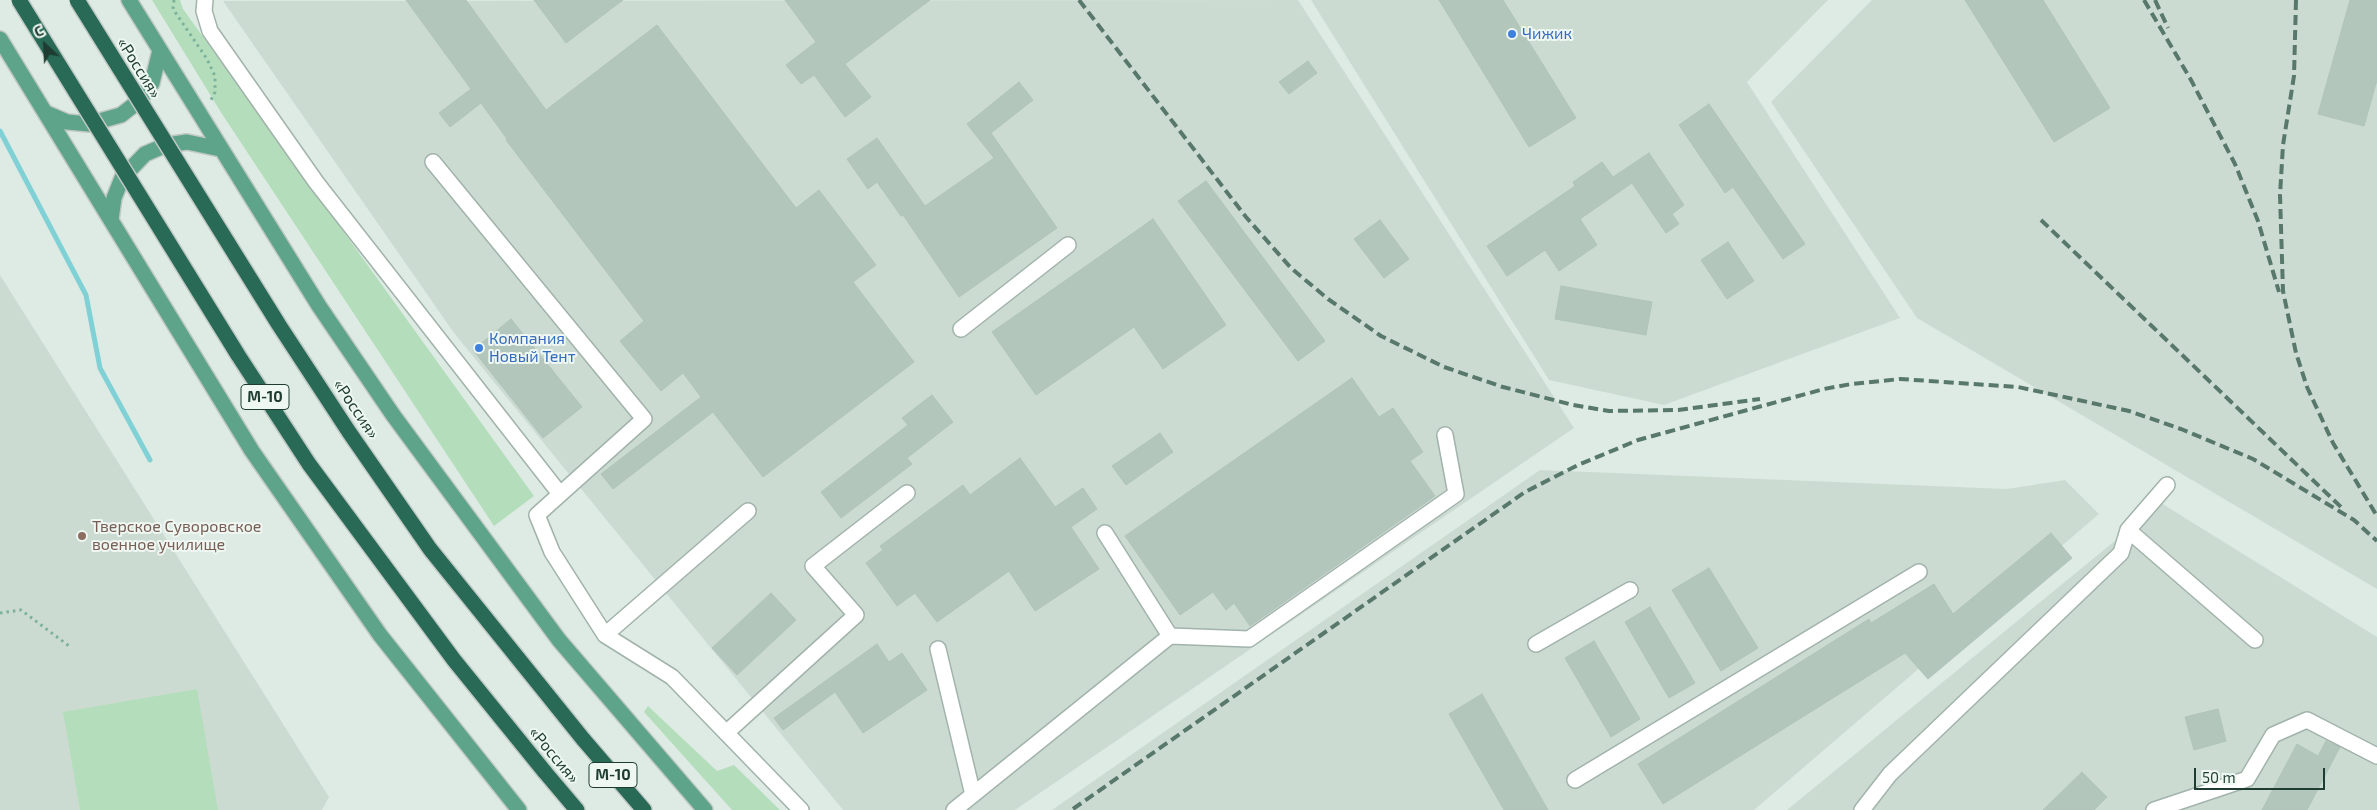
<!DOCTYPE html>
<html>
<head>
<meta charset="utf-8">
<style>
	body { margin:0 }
	#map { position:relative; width:2377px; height:810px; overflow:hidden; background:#deebe4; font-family:"Exo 2",sans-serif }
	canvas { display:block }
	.north { position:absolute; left:20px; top:20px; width:50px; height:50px; -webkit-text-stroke:4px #eef7f2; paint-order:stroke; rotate:335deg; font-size:14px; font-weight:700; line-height:20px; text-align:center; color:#1e3c31 }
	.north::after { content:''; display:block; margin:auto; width:18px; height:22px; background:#1e3c31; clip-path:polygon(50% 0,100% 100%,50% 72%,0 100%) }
	.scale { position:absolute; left:2194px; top:768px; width:131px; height:22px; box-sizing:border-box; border:2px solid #1e3c31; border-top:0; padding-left:6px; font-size:15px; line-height:18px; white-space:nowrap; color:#1e3c31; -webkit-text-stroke:4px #eef7f2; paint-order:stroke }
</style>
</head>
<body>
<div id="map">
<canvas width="2377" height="810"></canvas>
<div class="north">С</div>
<div class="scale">50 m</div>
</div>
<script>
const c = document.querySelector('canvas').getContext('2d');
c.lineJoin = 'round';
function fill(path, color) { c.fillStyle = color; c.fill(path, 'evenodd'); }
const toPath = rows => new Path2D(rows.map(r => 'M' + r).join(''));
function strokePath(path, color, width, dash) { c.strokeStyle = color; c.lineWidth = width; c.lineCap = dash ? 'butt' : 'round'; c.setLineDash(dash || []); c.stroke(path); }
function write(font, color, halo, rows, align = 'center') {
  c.font = font + ' "Exo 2",sans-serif'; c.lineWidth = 4; c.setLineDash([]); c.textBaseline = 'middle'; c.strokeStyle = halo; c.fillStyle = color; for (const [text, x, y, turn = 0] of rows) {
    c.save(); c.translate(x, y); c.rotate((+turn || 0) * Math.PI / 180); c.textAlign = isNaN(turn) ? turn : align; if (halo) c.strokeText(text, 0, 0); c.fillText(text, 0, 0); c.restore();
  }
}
fill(toPath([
	[1298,0,1574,428,1015,810,843,810,454,333,223,1],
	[1311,0,1828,0,1747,82,1900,318,1664,405,1549,380],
	[1872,0,2377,0,2377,589,1917,318,1771,102],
	[0,275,329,797,322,810,0,810],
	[1540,470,2007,489,2065,480,2099,514,1754,810,1052,810],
	[2161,503,2377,637,2377,810,1787,810]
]), '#ccdbd2');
fill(toPath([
	[152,0,180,0,183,9,534,496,494,526,222,114],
	[197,689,218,810,80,810,63,712],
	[648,706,717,771,734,765,780,810,732,810,644,712]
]), '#b4debb');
strokePath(toPath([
	[0,131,86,295,100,368,150,460]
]), '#80d1d5', 5);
const building = toPath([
	[406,0,466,0,546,110,657,25,796,208,819,190,876,265,853,282,914,362,763,477,713,412,613,489,601,474,701,397,683,373,661,391,620,341,644,321,506,140,507,139,481,103,450,127,439,113,471,89,406,0],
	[534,0,623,0,566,43,534,0],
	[785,0,930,0,845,64,871,97,845,117,814,75,801,84,786,65,816,42,785,0],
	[1439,0,1503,0,1576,118,1529,147,1439,0],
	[1965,0,2043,0,2110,108,2054,142,1965,0],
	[2350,0,2377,0,2377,80,2364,126,2318,114,2350,0],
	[1308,61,1317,73,1289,94,1279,82,1308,61],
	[1019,82,1033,100,991,133,1057,228,959,297,903,215,901,216,877,182,868,189,847,159,877,138,925,206,994,158,967,124,1019,82],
	[1709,104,1805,244,1783,259,1733,187,1725,193,1679,125,1709,104],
	[1649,153,1684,205,1672,214,1679,224,1666,233,1632,183,1580,219,1597,245,1559,271,1545,250,1507,276,1487,246,1575,186,1573,182,1602,162,1613,177,1649,153],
	[1206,181,1325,341,1298,361,1178,201,1206,181],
	[1153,219,1226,325,1163,369,1134,327,1036,395,992,332,1153,219],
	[1380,220,1409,259,1384,278,1354,239,1380,220],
	[1728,242,1754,281,1727,299,1701,260,1728,242],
	[1561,286,1652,302,1646,335,1555,319,1561,286],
	[511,319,582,407,543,438,473,350,511,319],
	[1352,378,1379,417,1393,408,1423,452,1410,461,1435,496,1250,626,1234,603,1226,610,1213,592,1180,615,1125,536,1352,378],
	[932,395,953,422,907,458,912,464,841,518,821,492,908,425,902,418,932,395],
	[1160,433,1173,452,1126,485,1112,466,1160,433],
	[1020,458,1055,507,1083,488,1097,509,1071,527,1099,569,1035,611,1009,571,937,622,915,593,897,606,866,563,883,550,880,546,963,485,970,495,1020,458],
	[2051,533,2072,558,1928,679,1905,653,1663,804,1638,764,1869,619,1871,623,1934,584,1953,614,2051,533],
	[1709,568,1758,648,1721,671,1672,590,1709,568],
	[771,593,796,620,737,675,712,648,771,593],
	[1650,607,1695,683,1669,698,1625,622,1650,607],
	[1594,641,1640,719,1611,737,1565,658,1594,641],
	[877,644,889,662,902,653,927,690,863,733,835,692,783,730,774,718,877,644],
	[1482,694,1548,810,1504,810,1449,714,1482,694],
	[2218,709,2226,741,2194,750,2185,717,2218,709],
	[2326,741,2340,747,2307,810,2262,810,2297,744,2318,756,2326,741],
	[2082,772,2107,797,2094,810,2043,810,2082,772]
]);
fill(building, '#b3c6bc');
strokePath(building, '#b0c5ba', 1);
const minor = toPath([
	[205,0,204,11,210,31,316,182,560,494],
	[433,162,644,419,537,515,552,552,605,635,672,677,801,810],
	[961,329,1068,245],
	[2128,530,2255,640],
	[605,635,748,511],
	[1170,636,1249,639,1456,494,1445,435],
	[1536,644,1630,590],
	[938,649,973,795],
	[726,733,856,615,813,566,907,493],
	[1575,780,1919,572],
	[954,810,1170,636,1105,533],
	[1862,810,1890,774,2121,553,2128,530,2167,485],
	[2154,810,2247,779,2273,735,2307,720,2377,756]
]);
const major = toPath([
	[129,0,319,306,393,415,559,640,705,810],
	[0,39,252,451,380,635,519,810],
	[46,113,67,122,89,124,121,115,139,101,152,83,160,50],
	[111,220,114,198,122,178,145,154,166,145,187,142,220,149]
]);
const highway = toPath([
	[583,739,644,810],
	[544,771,577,810]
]);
strokePath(minor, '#a1b3ab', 18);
strokePath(major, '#c0c8c5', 18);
strokePath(highway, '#c0c8c5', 18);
strokePath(toPath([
	[174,0,173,9,207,59,215,76,215,92,210,102],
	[0,613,21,610,69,646]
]), '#7bb19b', 3, [2.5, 4]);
strokePath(minor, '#fff', 15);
strokePath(major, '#5ea48b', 15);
strokePath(highway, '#286a55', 15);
strokePath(toPath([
	[1079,0,1246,217,1291,268,1328,299,1381,336,1444,367,1503,387,1573,405,1609,411,1678,410,1760,399],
	[2144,0,2191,80,2235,164,2258,221,2279,292],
	[2155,0,2168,28],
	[2296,0,2294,76,2283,145,2280,195,2283,291,2296,353,2307,387,2333,443,2377,516],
	[2041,220,2341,507],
	[1073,809,1525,492,1578,465,1638,440,1824,389,1851,384,1900,379,2018,387,2129,411,2181,429,2253,459,2354,520,2377,541]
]), '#58786c', 4, [10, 5]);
const highwayBridge = toPath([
	[19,0,238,355,309,464,454,660,544,771],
	[77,0,279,325,349,432,430,549,583,739]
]);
strokePath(highwayBridge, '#c0c8c5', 18, []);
strokePath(highwayBridge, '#286a55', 15);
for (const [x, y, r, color] of [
	[1512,34,5,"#3f7fe0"],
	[479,348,5,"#3f7fe0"],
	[82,536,5,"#8d6e63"]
]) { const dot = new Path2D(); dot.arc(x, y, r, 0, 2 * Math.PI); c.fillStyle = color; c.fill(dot); strokePath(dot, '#eef7f2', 2); }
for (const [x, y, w] of [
	[265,397,48],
	[613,775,48]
]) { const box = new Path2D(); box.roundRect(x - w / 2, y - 12.5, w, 25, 4); c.fillStyle = '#eef7f2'; c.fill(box); strokePath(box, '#1e3c31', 1); }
write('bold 15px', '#1e3c31', null, [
	["М-10",265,397],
	["М-10",613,775]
]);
write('16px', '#366cbe', '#eef7f2', [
	["Чижик",1522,34],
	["Компания",489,339],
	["Новый Тент",489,357]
], 'left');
write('16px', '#1e3c31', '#eef7f2', [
	["«Россия»",139,68,58],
	["«Россия»",356,409,56],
	["«Россия»",554,755,50]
]);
write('16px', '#785e54', '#eef7f2', [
	["Тверское Суворовское",92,527],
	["военное училище",92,545]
], 'left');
</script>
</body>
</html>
